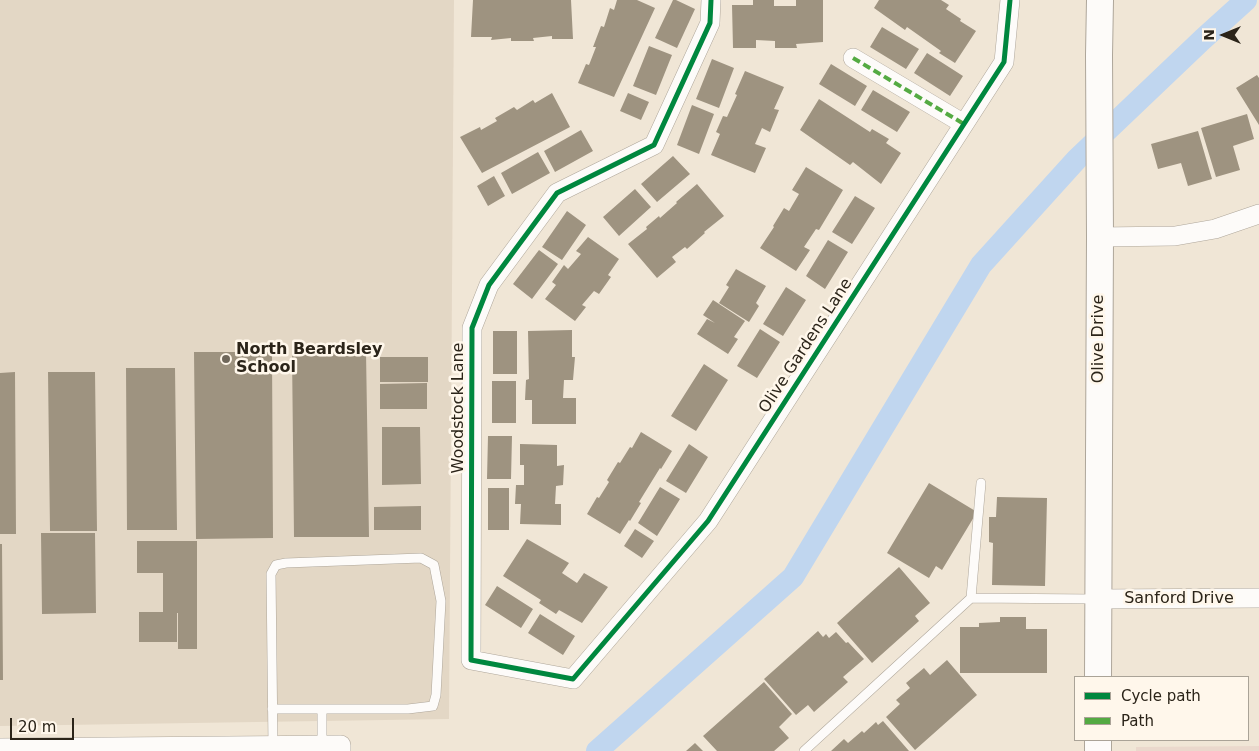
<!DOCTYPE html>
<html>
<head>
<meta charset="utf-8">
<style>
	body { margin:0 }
	#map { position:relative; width:1259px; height:751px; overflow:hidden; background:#f0e6d6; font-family:"DejaVu Sans",sans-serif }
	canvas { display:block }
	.legend { position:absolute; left:1074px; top:676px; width:175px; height:65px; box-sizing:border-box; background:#fff7eb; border:1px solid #aaa397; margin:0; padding:6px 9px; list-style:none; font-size:15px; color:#2b2419 }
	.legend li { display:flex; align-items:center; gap:10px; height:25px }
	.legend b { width:25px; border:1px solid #aaa397 }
	.north { position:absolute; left:1199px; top:10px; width:50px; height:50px; -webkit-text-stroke:4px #fff7eb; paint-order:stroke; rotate:270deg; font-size:14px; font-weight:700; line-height:20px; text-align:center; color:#2b2419 }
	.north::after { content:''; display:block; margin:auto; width:18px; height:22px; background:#2b2419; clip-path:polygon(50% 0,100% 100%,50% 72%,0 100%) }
	.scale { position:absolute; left:10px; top:718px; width:64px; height:22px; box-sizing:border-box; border:2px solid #2b2419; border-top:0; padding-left:6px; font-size:15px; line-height:18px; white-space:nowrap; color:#2b2419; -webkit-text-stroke:4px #fff7eb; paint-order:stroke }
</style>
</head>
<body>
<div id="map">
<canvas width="1259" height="751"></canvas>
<ul class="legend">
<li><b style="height:6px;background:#00873e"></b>Cycle path</li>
<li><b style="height:6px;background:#54aa42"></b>Path</li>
</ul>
<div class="north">N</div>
<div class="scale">20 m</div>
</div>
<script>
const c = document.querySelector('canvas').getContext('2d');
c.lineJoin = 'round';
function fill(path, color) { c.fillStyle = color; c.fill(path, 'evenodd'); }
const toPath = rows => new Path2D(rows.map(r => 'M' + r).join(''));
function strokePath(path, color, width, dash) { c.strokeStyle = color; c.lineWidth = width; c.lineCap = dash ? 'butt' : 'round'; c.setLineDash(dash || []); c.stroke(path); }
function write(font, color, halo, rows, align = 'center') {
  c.font = font + ' "DejaVu Sans",sans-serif'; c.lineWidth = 5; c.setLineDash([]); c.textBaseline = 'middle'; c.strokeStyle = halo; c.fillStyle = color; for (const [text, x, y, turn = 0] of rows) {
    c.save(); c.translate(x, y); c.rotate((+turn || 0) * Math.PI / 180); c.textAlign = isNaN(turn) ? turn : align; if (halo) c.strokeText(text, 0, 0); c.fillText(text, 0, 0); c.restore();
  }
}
fill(toPath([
	[1259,746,1259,751,1136,751,1136,747]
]), '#ead8cc');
fill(toPath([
	[0,0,454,0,449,719,0,726]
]), '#e3d7c5');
strokePath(toPath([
	[597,751,793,577,981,265,1077,159,1203,39,1246,0]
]), '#c0d6ef', 22);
fill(toPath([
	[473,0,571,0,573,39,552,39,552,36,533,38,534,41,511,41,511,38,491,40,492,37,471,37],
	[617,0,637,0,655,8,614,97,578,83,586,64,589,65,596,47,593,47,601,26,604,27,610,8,614,10],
	[673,0,676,0,695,9,677,48,655,38],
	[753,0,774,0,774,6,796,6,796,0,823,0,823,42,796,44,797,48,775,48,775,41,756,40,756,48,733,48,732,5,753,5],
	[879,0,941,0,949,5,946,9,961,19,960,21,976,31,955,63,939,53,941,51,907,27,905,30,874,8],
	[882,27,919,49,906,69,870,47],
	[649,46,672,55,656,95,633,86],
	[927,53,963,76,950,96,914,73],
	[712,59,734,68,719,108,696,99],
	[831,64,867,86,855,106,819,84],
	[745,71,784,87,774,109,779,110,770,132,762,128,755,144,766,148,755,173,711,155,720,134,716,132,723,116,727,117,737,95,735,94],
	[1257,75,1259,78,1259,125,1236,88],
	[873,90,910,112,897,132,861,110],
	[552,93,570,127,482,173,460,137,480,127,481,130,497,121,495,118,514,107,517,110,533,100,535,103],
	[628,93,649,102,641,120,620,111],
	[819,99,870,132,872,129,889,139,886,143,901,153,881,184,853,162,850,165,800,130],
	[692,105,714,114,699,154,677,145],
	[1247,114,1254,139,1233,146,1240,170,1216,177,1201,128],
	[581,130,593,151,555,172,544,151],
	[1198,131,1212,179,1188,186,1181,163,1158,169,1151,144],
	[538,152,550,173,512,194,501,173],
	[673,156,690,174,657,202,641,184],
	[806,167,843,190,819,230,816,229,804,247,810,250,796,271,760,248,774,227,773,226,784,208,789,211,799,194,792,190],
	[494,176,505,196,488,206,477,186],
	[697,184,724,216,704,232,705,233,687,249,685,247,672,257,676,262,657,278,628,244,647,229,646,227,659,216,660,218,677,203,676,202],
	[635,189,651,207,619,236,603,217],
	[855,196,875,208,852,244,832,232],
	[567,211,586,225,562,260,542,247],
	[588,237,619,259,608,275,611,277,599,294,594,291,582,305,586,307,575,321,545,299,556,285,552,282,564,265,568,269,581,254,576,251],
	[828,240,848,252,825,289,806,276],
	[539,250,558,264,532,299,513,284],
	[736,269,766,286,756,303,759,306,749,322,719,303,729,287,726,285],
	[786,287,806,300,783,336,763,324],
	[713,300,745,321,734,337,738,339,728,354,697,334,707,319,715,323,703,315],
	[760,329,780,342,757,378,737,366],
	[572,330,572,357,575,357,573,380,564,380,563,398,576,398,576,424,532,424,532,400,525,400,526,380,529,379,528,331],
	[493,331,517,331,517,374,493,374],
	[194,352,272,352,273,538,196,539],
	[292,352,366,352,369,537,294,537],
	[380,357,428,357,428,382,380,382],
	[704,364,728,380,696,431,671,416],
	[126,368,175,368,177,530,127,530],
	[15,372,16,534,0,534,0,373],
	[48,372,95,372,97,531,50,531],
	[492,381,516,381,516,423,492,423],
	[427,383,427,409,380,409,380,384],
	[382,427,420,427,421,484,382,485],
	[641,432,672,451,661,469,660,468,639,502,641,503,630,521,629,520,620,534,587,514,597,497,599,498,609,482,607,480,618,462,620,463,630,447,632,448],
	[488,436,512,436,511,479,487,479],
	[520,444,557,445,557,466,564,465,563,485,556,486,555,504,561,504,561,525,520,524,521,504,515,504,516,485,524,485,524,465,520,465],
	[689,444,708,457,686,493,666,481],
	[929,483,977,512,942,570,936,566,929,578,887,553],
	[660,487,680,499,657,536,638,523],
	[488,488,509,488,509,530,488,530],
	[997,497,1047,498,1045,586,992,585,993,543,989,542,989,517,996,517],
	[421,506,421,530,374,530,374,507],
	[635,529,654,541,642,558,624,546],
	[41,533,95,533,96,613,42,614],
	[527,539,569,563,562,573,577,583,584,573,608,587,582,623,559,610,556,614,539,603,541,600,503,576],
	[137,541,197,541,197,649,178,649,178,613,177,613,177,642,139,642,139,612,163,612,163,573,137,573],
	[0,544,2,544,3,680,0,680],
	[899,567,930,603,915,616,919,621,872,663,837,623],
	[497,586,533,609,521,628,485,605],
	[540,614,575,636,563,655,528,633],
	[1000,617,1026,617,1026,629,1047,629,1047,673,960,673,960,627,979,627,979,623,1000,622],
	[818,631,823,637,826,634,829,638,836,632,846,643,848,642,864,659,843,677,848,682,814,712,808,705,796,715,764,679],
	[947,660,977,695,915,750,886,717,900,704,896,700,910,688,906,683,924,668,930,675],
	[764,682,792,714,779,727,789,738,774,751,717,751,703,736],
	[883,721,909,751,831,751,844,739,848,743,862,731,864,733,876,722,878,725],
	[695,743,703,751,686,751]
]), '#9e9380');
const lane = toPath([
	[971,598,981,483],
	[272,709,408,709,433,706,436,695,441,601,434,565,421,558,286,563,276,565,271,574,273,746],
	[322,745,322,709],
	[804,751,971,598,1095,599]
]);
const street = toPath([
	[711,0,710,23,654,145,557,193,489,285,472,328,471,660,573,679,708,521,1004,62,1010,0],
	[853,58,964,124],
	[1100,237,1175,236,1215,229,1259,214],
	[1098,599,1259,598],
	[0,748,341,745,341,751]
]);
const secondary = toPath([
	[1098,677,1100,237,1099,55,1100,0],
	[1098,751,1098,740]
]);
strokePath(lane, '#aea69a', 10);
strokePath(street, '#aea69a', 20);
strokePath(secondary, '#aea69a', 28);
strokePath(lane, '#fdfbf9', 9);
strokePath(street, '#fdfbf9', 19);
strokePath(secondary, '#fdfbf9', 26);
strokePath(toPath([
	[853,58,964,124]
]), '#54aa42', 4, [8, 4]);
strokePath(toPath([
	[711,0,710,23,654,145,557,193,489,285,472,328,471,660,573,679,708,521,1004,62,1010,0]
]), '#00873e', 5);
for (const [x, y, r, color] of [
	[226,359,5,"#70685b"]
]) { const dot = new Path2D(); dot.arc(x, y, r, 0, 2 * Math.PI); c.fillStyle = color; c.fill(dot); strokePath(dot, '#fff7eb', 2); }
write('16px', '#2b2419', '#fff7eb', [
	["Olive Drive",1099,339,-90],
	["Olive Gardens Lane",806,346,-57],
	["Woodstock Lane",459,408,-90],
	["Sanford Drive",1179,599]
]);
write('bold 16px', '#2b2419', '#fff7eb', [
	["North Beardsley",236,350],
	["School",236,368]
], 'left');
</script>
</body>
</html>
